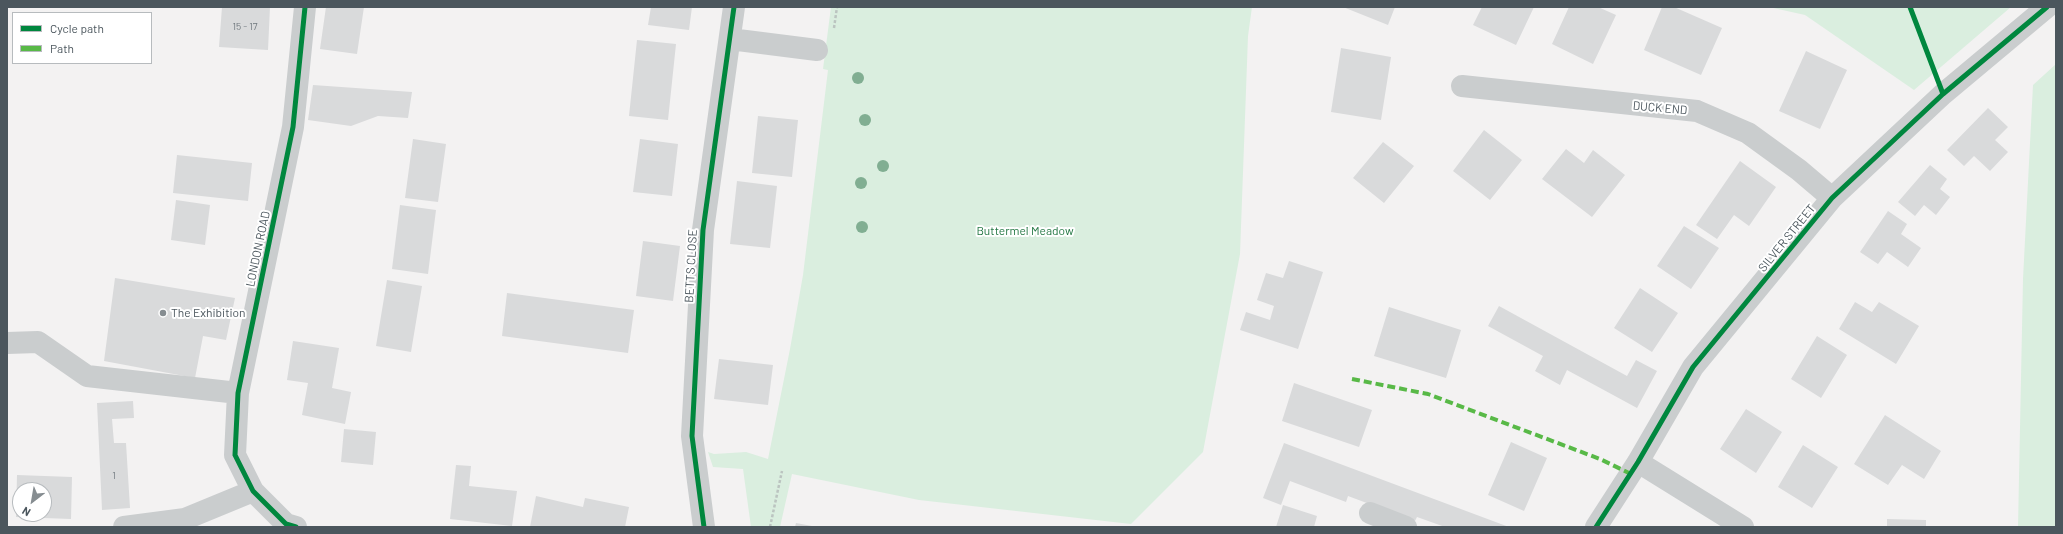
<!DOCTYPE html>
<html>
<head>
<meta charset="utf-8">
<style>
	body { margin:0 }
	#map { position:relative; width:2063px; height:534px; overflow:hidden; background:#f3f2f2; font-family:Barlow,sans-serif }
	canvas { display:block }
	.frame { position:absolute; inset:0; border:8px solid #4b565d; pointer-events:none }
	.legend { position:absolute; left:12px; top:12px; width:140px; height:52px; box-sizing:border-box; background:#fff; border:1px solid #b7bbbe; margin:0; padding:5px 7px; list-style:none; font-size:12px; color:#4b565d }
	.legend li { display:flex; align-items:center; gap:8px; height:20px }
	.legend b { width:20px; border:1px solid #b7bbbe }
	.north { position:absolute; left:12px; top:482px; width:40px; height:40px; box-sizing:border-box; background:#fff; border:1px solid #b7bbbe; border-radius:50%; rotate:211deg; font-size:11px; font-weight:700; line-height:16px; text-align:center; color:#4b565d }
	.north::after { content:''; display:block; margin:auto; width:14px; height:18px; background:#868d91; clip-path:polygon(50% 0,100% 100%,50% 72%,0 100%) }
</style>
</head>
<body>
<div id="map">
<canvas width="2063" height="534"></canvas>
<div class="frame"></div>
<ul class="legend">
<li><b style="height:5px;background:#00873e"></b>Cycle path</li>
<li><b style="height:5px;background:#58b947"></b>Path</li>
</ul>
<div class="north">N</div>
</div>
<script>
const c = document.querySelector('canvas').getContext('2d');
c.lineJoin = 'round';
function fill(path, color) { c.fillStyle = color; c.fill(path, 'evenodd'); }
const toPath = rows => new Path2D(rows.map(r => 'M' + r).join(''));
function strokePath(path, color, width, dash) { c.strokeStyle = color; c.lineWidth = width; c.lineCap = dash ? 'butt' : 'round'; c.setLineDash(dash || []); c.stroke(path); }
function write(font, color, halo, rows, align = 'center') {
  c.font = font + ' Barlow,sans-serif'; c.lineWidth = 4; c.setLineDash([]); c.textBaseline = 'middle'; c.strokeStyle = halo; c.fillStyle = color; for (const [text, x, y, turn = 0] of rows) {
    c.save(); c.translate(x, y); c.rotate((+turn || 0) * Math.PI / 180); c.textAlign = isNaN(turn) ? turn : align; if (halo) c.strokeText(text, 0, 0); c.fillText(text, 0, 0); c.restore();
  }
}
fill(toPath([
	[831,7,1252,7,1248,36,1240,254,1203,452,1131,524,919,500,792,474,780,527,751,527,743,469,713,467,708,452,714,454,746,452,768,459,790,349,803,275,828,70,823,69],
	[1769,7,2011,7,1914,90,1805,15],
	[2056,64,2056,527,2018,527,2023,279,2033,85]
]), '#daeedf');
fill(toPath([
	[222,7,270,7,268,50,219,47],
	[326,7,364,7,357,54,320,49],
	[651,7,692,7,689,30,648,25],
	[1343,7,1395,7,1388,25],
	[1482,7,1534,7,1516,45,1473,25],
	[1569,7,1598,7,1616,15,1593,64,1552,44],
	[1662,7,1674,7,1722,28,1701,75,1644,50],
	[637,40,676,44,668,120,629,116],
	[1341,48,1391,57,1381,120,1331,112],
	[1806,51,1847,70,1820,129,1779,111],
	[313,85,412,92,408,118,378,116,351,126,308,120],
	[1988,108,2008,127,1995,140,2008,152,1990,171,1974,156,1964,166,1947,150],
	[758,116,798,120,792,177,752,173],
	[1484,130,1522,160,1490,200,1453,171],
	[413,139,446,144,438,202,405,198],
	[640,139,678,144,672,196,633,192],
	[1383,142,1414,166,1384,203,1353,178],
	[1566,149,1584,163,1593,150,1625,175,1592,217,1542,179],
	[177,155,252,163,248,201,173,193],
	[1740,161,1776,187,1749,226,1734,215,1717,239,1696,225],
	[1930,165,1947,179,1940,189,1950,197,1936,215,1924,205,1915,216,1898,202],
	[737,181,777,186,770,248,730,244],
	[176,200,210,205,205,245,171,240],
	[400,205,436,210,428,274,392,269],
	[1888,211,1907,224,1901,234,1921,248,1908,267,1887,252,1878,264,1860,252],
	[1684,226,1719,248,1691,289,1657,266],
	[643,241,680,246,673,301,636,296],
	[1289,261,1323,272,1298,349,1240,330,1246,312,1270,320,1274,306,1257,300,1266,273,1283,278],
	[115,278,235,298,226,340,203,336,195,378,104,361],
	[387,280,422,286,411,352,376,346],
	[1640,288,1678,313,1652,352,1614,328],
	[507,293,634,310,628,353,502,336],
	[1855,302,1872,312,1879,302,1919,326,1896,364,1839,329],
	[1499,306,1627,376,1636,360,1657,371,1637,408,1567,370,1560,385,1535,371,1543,356,1488,326],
	[1389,307,1461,330,1446,378,1374,356],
	[1817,336,1847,355,1821,398,1791,379],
	[293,341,339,348,332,388,351,392,345,424,302,415,308,383,287,380],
	[719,359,773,365,768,405,714,399],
	[1294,383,1372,410,1359,447,1282,421],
	[133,401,134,418,112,419,114,443,126,443,130,508,102,510,97,403],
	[1746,409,1782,432,1756,473,1720,449],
	[1885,415,1941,451,1924,479,1902,465,1888,485,1854,464],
	[344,429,376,432,373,465,341,462],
	[1511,442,1547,458,1524,511,1488,495],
	[1284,443,1509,527,1445,527,1417,517,1415,521,1348,496,1346,502,1290,481,1281,505,1263,498],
	[1803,445,1838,467,1812,508,1778,487],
	[456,465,471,466,469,486,517,491,512,526,450,519],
	[17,475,72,477,71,519,16,517],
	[20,490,44,490,44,514,20,514],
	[536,496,583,507,585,498,629,507,625,527,530,527],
	[1283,505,1317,516,1314,527,1276,527],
	[1887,519,1926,520,1926,527,1887,527],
	[796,523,812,526,812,527,795,527]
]), '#d9dadb');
strokePath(toPath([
	[834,28,837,7],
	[770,527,782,471]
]), '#bbc4c0', 2.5, [3, 2]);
strokePath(toPath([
	[730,39,817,50],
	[1462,86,1697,111,1748,133,1799,170,1832,198],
	[7,343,38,342,87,376,238,393],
	[1638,462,1743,527],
	[1370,513,1406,527],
	[124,527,185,519,253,491],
	[296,527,286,524,253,491,235,455,238,393,293,127,305,7],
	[704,527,692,436,703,230,734,7],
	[1596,527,1638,462,1693,367,1832,198,1943,94,2047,7]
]), '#cacdce', 22);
strokePath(toPath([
	[1352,379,1428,394,1600,459,1631,474]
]), '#58b947', 4, [8, 4]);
strokePath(toPath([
	[1910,7,1943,94],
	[296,527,286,524,253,491,235,455,238,393,293,127,305,7],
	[704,527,692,436,703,230,734,7],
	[1596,527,1638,462,1693,367,1832,198,1943,94,2047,7]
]), '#00873e', 5);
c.fillStyle = '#81ae92';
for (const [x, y] of [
	[858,78],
	[865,120],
	[883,166],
	[861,183],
	[862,227]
]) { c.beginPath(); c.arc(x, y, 6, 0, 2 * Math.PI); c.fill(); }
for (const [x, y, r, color] of [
	[163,313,4,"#868d91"]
]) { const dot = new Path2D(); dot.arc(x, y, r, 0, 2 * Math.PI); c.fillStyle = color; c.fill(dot); strokePath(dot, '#fff', 1.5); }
write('10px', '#70787e', null, [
	["15 - 17",245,27],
	["1",114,476]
]);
write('12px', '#4b565d', '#fff', [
	["DUCK END",1660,108,5],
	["SILVER STREET",1787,238,-51],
	["LONDON ROAD",258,249,-78],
	["BETTS CLOSE",691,266,-87]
]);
write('12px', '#237743', '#fff', [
	["Buttermel Meadow",1025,231]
]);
write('12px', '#4b565d', '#fff', [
	["The Exhibition",171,313]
], 'left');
</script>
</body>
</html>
